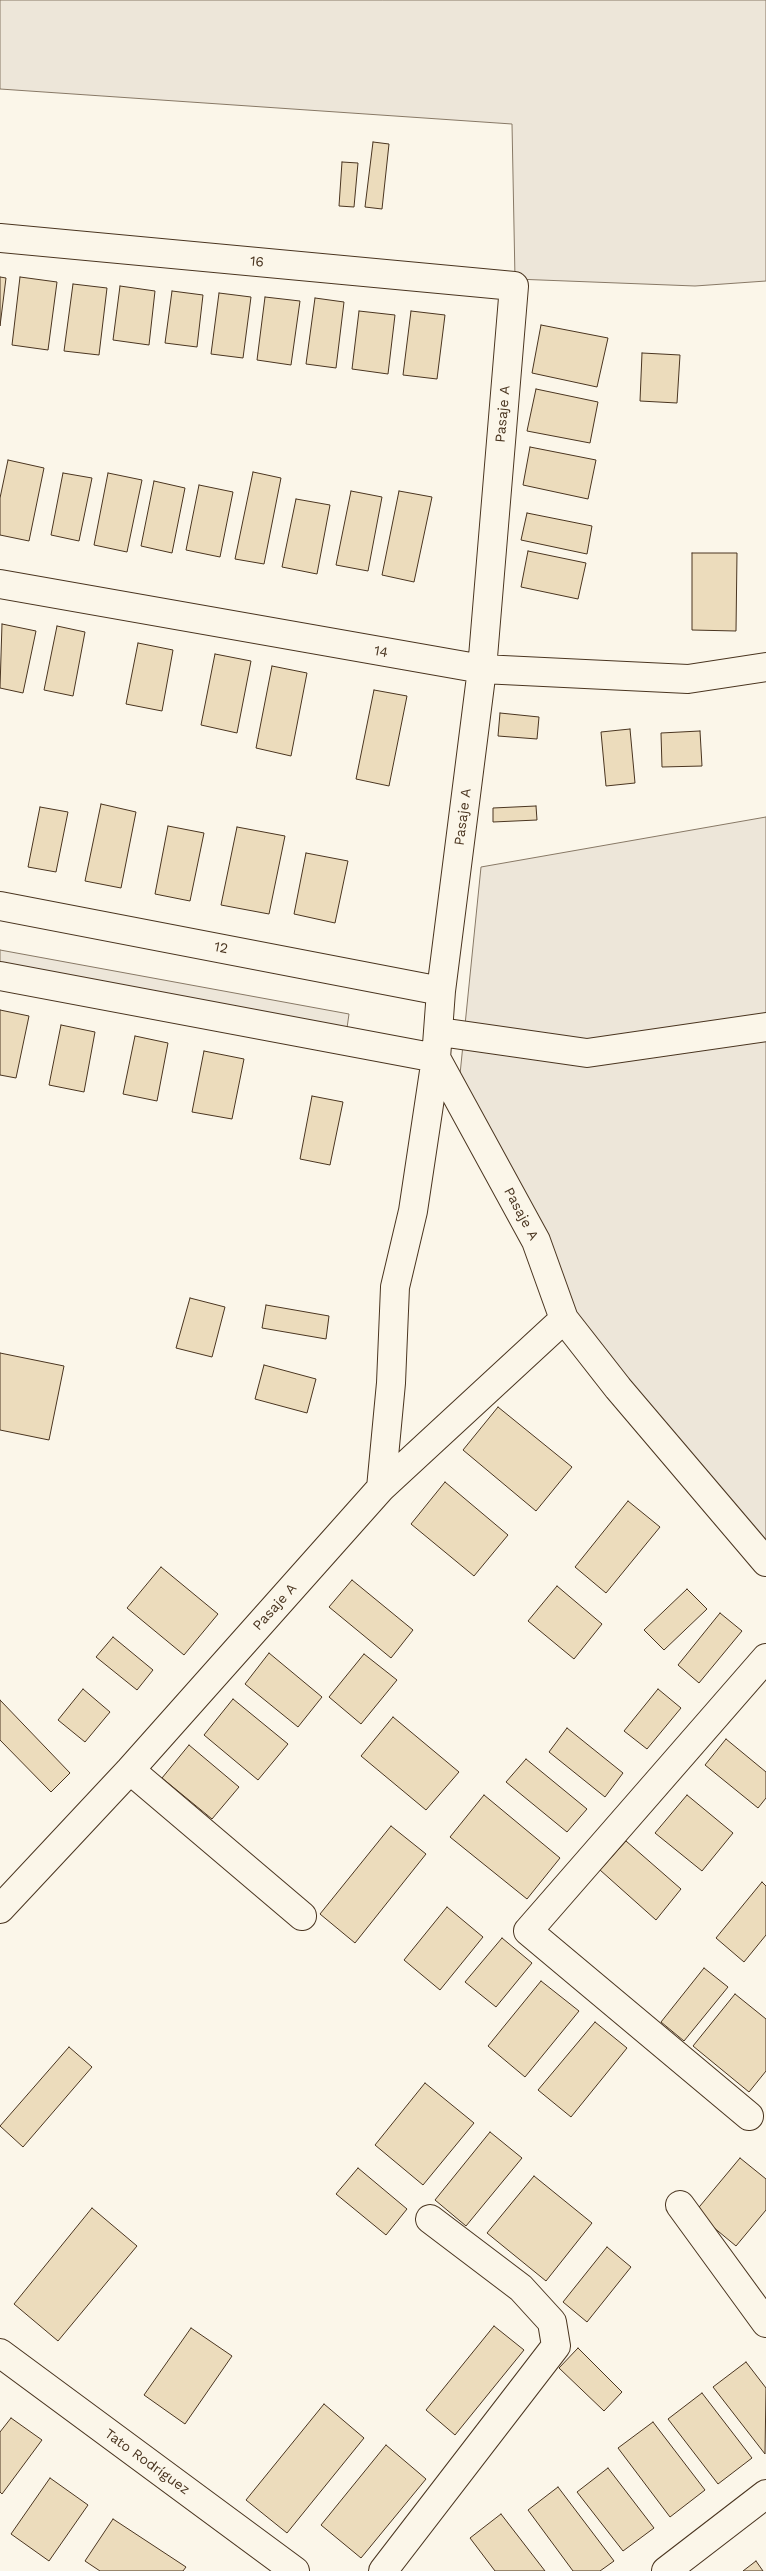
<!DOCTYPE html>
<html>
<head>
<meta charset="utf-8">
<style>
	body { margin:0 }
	canvas { display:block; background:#fbf6e9 }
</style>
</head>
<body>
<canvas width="766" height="2571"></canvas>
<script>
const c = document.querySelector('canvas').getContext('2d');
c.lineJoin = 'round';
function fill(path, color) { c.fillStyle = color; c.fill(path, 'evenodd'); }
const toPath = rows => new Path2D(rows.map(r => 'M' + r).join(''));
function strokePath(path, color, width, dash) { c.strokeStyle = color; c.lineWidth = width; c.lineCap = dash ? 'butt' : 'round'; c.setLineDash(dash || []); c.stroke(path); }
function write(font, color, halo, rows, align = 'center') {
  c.font = font + ' "Work Sans",sans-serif'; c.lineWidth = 4; c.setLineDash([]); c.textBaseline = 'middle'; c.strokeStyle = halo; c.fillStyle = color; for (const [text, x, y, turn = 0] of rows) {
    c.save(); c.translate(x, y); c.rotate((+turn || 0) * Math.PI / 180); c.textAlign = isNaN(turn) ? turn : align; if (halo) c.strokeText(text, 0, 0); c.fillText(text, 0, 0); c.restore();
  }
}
const green = toPath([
	[0,0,766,0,766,281,695,286,515,279,512,124,0,89,0,0],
	[766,817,766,1548,579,1342,458,1094,481,867,766,817],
	[0,950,349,1014,347,1028,0,965,0,950]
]);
fill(green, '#ede6d9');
strokePath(green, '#887966', 1);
const building = toPath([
	[373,142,389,144,382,209,365,207,373,142],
	[342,162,358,163,354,207,339,206,342,162],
	[0,277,6,278,0,326,0,277],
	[20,277,57,282,48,350,12,345,20,277],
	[73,284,107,288,99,355,64,351,73,284],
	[120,286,155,291,149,345,113,340,120,286],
	[172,291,203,295,197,347,165,343,172,291],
	[219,293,251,297,243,358,211,354,219,293],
	[265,297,300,301,291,365,257,360,265,297],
	[315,298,344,302,336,368,306,364,315,298],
	[359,311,395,315,388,374,352,369,359,311],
	[411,311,445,315,437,379,403,375,411,311],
	[541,325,608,338,597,387,532,373,541,325],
	[642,353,680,355,677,403,640,401,642,353],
	[536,389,598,402,590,443,527,431,536,389],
	[530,447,596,460,588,499,523,485,530,447],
	[8,460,44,468,29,541,0,535,0,498,8,460],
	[253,472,281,478,264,564,235,559,253,472],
	[63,473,92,478,79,541,51,535,63,473],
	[108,473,142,480,127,552,94,545,108,473],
	[154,481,185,488,172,553,141,546,154,481],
	[199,485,233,492,220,557,186,550,199,485],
	[351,491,382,497,368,571,336,565,351,491],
	[399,491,432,497,414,582,382,575,399,491],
	[296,499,330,505,317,574,282,567,296,499],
	[527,513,592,526,587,554,521,540,527,513],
	[528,551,586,563,578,599,521,587,528,551],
	[692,553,737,553,736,631,692,630,692,553],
	[2,624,36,631,23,693,0,688,2,624],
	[57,626,85,632,73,696,44,690,57,626],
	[138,643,173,650,162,711,126,704,138,643],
	[215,654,251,661,237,733,201,725,215,654],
	[272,666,307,673,291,756,256,748,272,666],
	[374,690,407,696,389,786,356,779,374,690],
	[500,713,539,717,537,739,498,736,500,713],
	[630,729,635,783,606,786,601,732,630,729],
	[700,731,702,766,662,767,661,733,700,731],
	[101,804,136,812,121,888,85,881,101,804],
	[536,806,537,820,493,822,493,808,536,806],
	[40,807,68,812,56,872,28,867,40,807],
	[168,826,204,833,190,901,155,894,168,826],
	[237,827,285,836,269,914,221,905,237,827],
	[306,853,348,861,335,923,294,914,306,853],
	[0,1010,29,1016,16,1078,0,1075,0,1010],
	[61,1025,95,1032,84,1092,49,1085,61,1025],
	[135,1036,168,1043,157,1101,123,1094,135,1036],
	[204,1051,244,1059,232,1119,192,1112,204,1051],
	[312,1096,343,1102,330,1165,300,1159,312,1096],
	[190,1298,225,1307,212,1357,176,1348,190,1298],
	[266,1305,329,1316,326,1339,262,1328,266,1305],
	[0,1353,64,1366,49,1440,0,1430,0,1353],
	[264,1365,316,1379,307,1413,255,1399,264,1365],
	[498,1407,572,1467,536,1511,463,1450,498,1407],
	[445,1482,508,1535,474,1576,411,1524,445,1482],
	[628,1501,660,1527,606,1593,575,1567,628,1501],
	[161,1567,218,1614,184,1655,127,1608,161,1567],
	[352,1580,413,1630,391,1658,329,1607,352,1580],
	[557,1586,602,1624,574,1659,528,1621,557,1586],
	[687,1589,707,1609,664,1650,644,1630,687,1589],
	[720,1613,742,1631,699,1683,678,1665,720,1613],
	[113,1637,153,1670,137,1690,96,1657,113,1637],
	[269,1653,322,1697,298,1727,245,1684,269,1653],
	[364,1654,397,1680,361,1724,329,1697,364,1654],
	[83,1689,110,1712,85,1742,58,1720,83,1689],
	[658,1689,681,1708,647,1749,624,1731,658,1689],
	[233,1699,288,1744,258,1780,204,1735,233,1699],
	[0,1700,70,1773,51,1792,0,1740,0,1700],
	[393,1717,459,1772,426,1810,361,1756,393,1717],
	[567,1728,623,1773,605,1797,549,1752,567,1728],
	[726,1739,766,1772,766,1798,758,1808,705,1765,726,1739],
	[189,1745,239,1787,212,1819,162,1778,189,1745],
	[526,1759,587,1809,567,1832,506,1782,526,1759],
	[484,1795,560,1858,527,1899,450,1837,484,1795],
	[687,1795,733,1833,702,1871,655,1833,687,1795],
	[391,1826,426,1854,355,1943,320,1914,391,1826],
	[626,1841,681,1889,656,1920,600,1870,626,1841],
	[762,1882,766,1886,766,1935,744,1962,716,1938,762,1882],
	[447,1907,483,1937,440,1990,404,1960,447,1907],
	[502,1938,532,1963,496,2007,465,1982,502,1938],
	[704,1968,728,1987,684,2041,661,2022,704,1968],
	[541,1981,579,2011,525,2077,488,2046,541,1981],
	[735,1994,766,2019,766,2071,749,2092,693,2046,735,1994],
	[595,2022,627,2048,571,2117,538,2090,595,2022],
	[69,2047,92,2067,23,2147,0,2126,69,2047],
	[425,2083,474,2123,423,2185,375,2145,425,2083],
	[490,2132,522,2158,466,2226,435,2200,490,2132],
	[740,2158,766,2179,766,2210,736,2246,695,2212,740,2158],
	[358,2168,407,2209,386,2235,336,2194,358,2168],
	[534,2176,592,2223,546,2281,487,2233,534,2176],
	[92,2208,137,2246,58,2341,14,2304,92,2208],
	[607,2247,631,2267,587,2322,563,2302,607,2247],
	[494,2326,524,2350,455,2435,426,2410,494,2326],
	[191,2328,232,2356,185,2424,144,2395,191,2328],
	[578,2348,622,2392,604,2411,559,2368,578,2348],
	[746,2362,766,2388,765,2454,713,2387,746,2362],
	[702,2393,752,2458,718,2484,668,2419,702,2393],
	[324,2404,364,2438,287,2533,246,2500,324,2404],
	[11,2418,42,2440,2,2494,0,2492,0,2432,11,2418],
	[653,2422,705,2490,670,2517,618,2448,653,2422],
	[386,2445,426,2479,361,2558,321,2525,386,2445],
	[608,2468,654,2528,623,2551,577,2492,608,2468],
	[50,2478,88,2505,49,2561,11,2534,50,2478],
	[558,2487,614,2561,600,2571,573,2571,528,2510,558,2487],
	[501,2514,545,2571,495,2571,470,2538,501,2514],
	[113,2519,186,2567,183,2571,100,2571,85,2561,113,2519],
	[756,2561,763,2571,743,2571,756,2561]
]);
fill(building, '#ecdcbc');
strokePath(building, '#4a3520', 1);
const minor = toPath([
	[0,238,514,286,482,669,441,991,436,1058,413,1211,395,1287,391,1383,381,1488],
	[0,584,482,669,688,679,766,667],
	[0,906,441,991],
	[0,976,436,1058],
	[440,1032,587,1053,766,1027],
	[436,1058,536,1241,564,1319,618,1388,766,1562],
	[130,1770,302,1916],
	[0,1909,130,1770,381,1488,564,1319],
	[749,2116,528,1931,766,1658],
	[680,2205,766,2323],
	[0,2353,295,2571],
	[383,2571,556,2346,552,2322,521,2288,430,2219],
	[666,2571,766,2494]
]);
strokePath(minor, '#4a3520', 30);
strokePath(minor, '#fbf6e9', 28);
write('14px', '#4a3520', '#fbf6e9', [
	["16",257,262,5],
	["Pasaje A",503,414,-85],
	["14",381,652,10],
	["Pasaje A",463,817,-83],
	["12",221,948,11],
	["Pasaje A",521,1214,62],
	["Pasaje A",275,1607,-48],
	["Tato Rodríguez",147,2462,36]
]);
</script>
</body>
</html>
